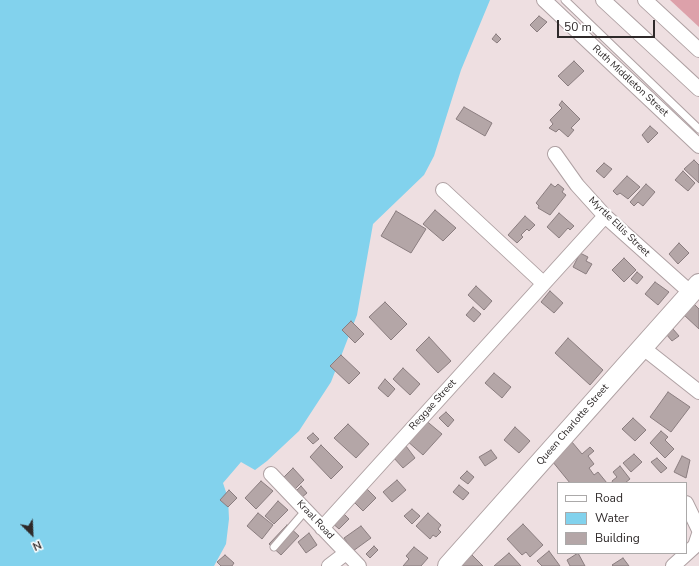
<!DOCTYPE html>
<html>
<head>
<meta charset="utf-8">
<style>
	body { margin:0 }
	#map { position:relative; width:699px; height:566px; overflow:hidden; background:#eedfe1; font-family:"Nunito Sans",sans-serif }
	canvas { display:block }
	.legend { position:absolute; left:557px; top:482px; width:130px; height:72px; box-sizing:border-box; background:#fff; border:1px solid #aba9a9; margin:0; padding:5px 7px; list-style:none; font-size:12px; color:#2e2929 }
	.legend li { display:flex; align-items:center; gap:8px; height:20px }
	.legend b { width:20px; border:1px solid #aba9a9 }
	.north { position:absolute; left:12px; top:514px; width:40px; height:40px; -webkit-text-stroke:3px #fff; paint-order:stroke; rotate:156deg; font-size:11px; font-weight:700; line-height:16px; text-align:center; color:#2e2929 }
	.north::after { content:''; display:block; margin:auto; width:14px; height:18px; background:#2e2929; clip-path:polygon(50% 0,100% 100%,50% 72%,0 100%) }
	.scale { position:absolute; left:557px; top:20px; width:98px; height:18px; box-sizing:border-box; border:2px solid #2e2929; border-top:0; padding-left:5px; font-size:12px; line-height:14px; white-space:nowrap; color:#2e2929; -webkit-text-stroke:3px #fff; paint-order:stroke }
</style>
</head>
<body>
<div id="map">
<canvas width="699" height="566"></canvas>
<ul class="legend">
<li><b style="height:5px;background:#fff"></b>Road</li>
<li><b style="height:11px;background:#82d2ed"></b>Water</li>
<li><b style="height:11px;background:#b4a6a7"></b>Building</li>
</ul>
<div class="north">N</div>
<div class="scale">50 m</div>
</div>
<script>
const c = document.querySelector('canvas').getContext('2d');
c.lineJoin = 'round';
function fill(path, color) { c.fillStyle = color; c.fill(path, 'evenodd'); }
const toPath = rows => new Path2D(rows.map(r => 'M' + r).join(''));
function strokePath(path, color, width, dash) { c.strokeStyle = color; c.lineWidth = width; c.lineCap = dash ? 'butt' : 'round'; c.setLineDash(dash || []); c.stroke(path); }
function write(font, color, halo, rows, align = 'center') {
  c.font = font + ' "Nunito Sans",sans-serif'; c.lineWidth = 4; c.setLineDash([]); c.textBaseline = 'middle'; c.strokeStyle = halo; c.fillStyle = color; for (const [text, x, y, turn = 0] of rows) {
    c.save(); c.translate(x, y); c.rotate((+turn || 0) * Math.PI / 180); c.textAlign = isNaN(turn) ? turn : align; if (halo) c.strokeText(text, 0, 0); c.fillText(text, 0, 0); c.restore();
  }
}
fill(toPath([
	[670,0,699,0,699,27]
]), '#dda1aa');
fill(toPath([
	[0,0,490,0,461,70,434,156,424,175,373,224,357,315,331,382,299,431,267,461,255,470,241,462,223,483,228,498,229,519,226,544,214,566,0,566]
]), '#82d2ed');
const building = toPath([
	[539,16,547,22,537,32,530,25,539,16],
	[496,34,501,39,497,43,492,39,496,34],
	[574,61,584,71,568,86,558,76,574,61],
	[562,101,580,119,571,128,574,130,568,137,559,129,556,132,549,128,553,124,550,120,562,108,559,105,562,101],
	[464,107,492,123,485,136,456,119,464,107],
	[650,126,658,133,648,143,642,135,650,126],
	[694,160,699,165,699,183,684,169,694,160],
	[604,163,612,169,604,178,596,171,604,163],
	[683,171,695,183,688,191,675,180,683,171],
	[627,176,640,187,628,199,620,193,617,195,613,191,627,176],
	[551,184,555,187,558,184,564,189,562,192,566,195,550,215,538,208,539,206,536,203,551,184],
	[646,184,655,192,643,206,638,202,634,206,630,202,646,184],
	[435,210,456,228,443,241,423,224,435,210],
	[396,211,426,229,411,253,381,236,396,211],
	[559,213,574,226,570,230,568,228,559,238,547,227,559,213],
	[525,216,535,225,529,231,527,229,521,235,523,237,517,243,508,235,525,216],
	[679,243,689,253,678,264,669,254,679,243],
	[580,253,588,257,586,261,592,264,586,274,573,267,580,253],
	[624,258,636,270,624,282,612,270,624,258],
	[637,272,643,277,637,284,631,279,637,272],
	[655,282,669,292,658,305,645,294,655,282],
	[476,286,492,301,484,310,468,295,476,286],
	[550,291,563,303,554,313,541,302,550,291],
	[385,302,407,324,391,340,369,317,385,302],
	[693,303,699,309,699,329,683,314,693,303],
	[473,307,481,314,474,322,466,315,473,307],
	[351,321,364,334,355,343,342,330,351,321],
	[673,329,679,336,672,341,666,334,673,329],
	[429,337,451,361,438,373,416,350,429,337],
	[568,338,603,370,590,385,555,353,568,338],
	[341,355,360,373,349,384,330,366,341,355],
	[403,368,420,384,410,395,393,379,403,368],
	[494,373,511,387,502,398,485,383,494,373],
	[385,379,395,389,388,397,378,388,385,379],
	[668,392,690,407,671,432,650,417,668,392],
	[446,412,454,420,448,427,439,418,446,412],
	[633,418,646,430,635,441,622,429,633,418],
	[424,419,442,434,423,455,406,440,424,419],
	[348,424,369,444,356,458,334,438,348,424],
	[515,427,530,441,519,453,504,440,515,427],
	[661,431,668,437,665,440,674,449,665,458,650,443,661,431],
	[313,433,319,439,313,444,307,438,313,433],
	[572,442,582,454,590,447,594,451,588,456,594,464,589,468,594,475,598,472,607,483,570,483,548,456,572,442],
	[321,445,343,467,331,479,310,457,321,445],
	[406,446,415,458,403,468,393,457,406,446],
	[491,450,497,458,485,466,479,457,491,450],
	[634,454,642,462,631,472,623,463,634,454],
	[682,456,690,460,686,478,674,472,682,456],
	[657,458,667,468,661,473,651,462,657,458],
	[620,466,630,479,625,483,613,483,612,481,617,477,613,472,620,466],
	[293,468,304,480,294,490,282,479,293,468],
	[467,471,474,477,468,484,460,478,467,471],
	[397,480,406,490,392,502,383,492,397,480],
	[261,481,273,491,256,509,245,498,261,481],
	[459,485,469,493,463,500,453,492,459,485],
	[301,486,307,493,301,498,295,492,301,486],
	[366,488,376,498,363,511,353,501,366,488],
	[229,490,237,498,228,507,220,500,229,490],
	[278,501,288,510,274,524,265,516,278,501],
	[412,509,420,516,412,524,404,516,412,509],
	[341,511,349,519,339,529,331,522,341,511],
	[258,513,273,525,262,539,247,526,258,513],
	[428,513,441,525,438,529,441,532,436,537,433,535,430,539,416,526,428,513],
	[523,524,543,545,530,557,526,552,522,555,507,539,523,524],
	[287,525,299,536,281,555,269,544,287,525],
	[361,526,371,538,353,551,344,538,361,526],
	[309,533,317,545,306,553,298,542,309,533],
	[374,546,378,550,370,558,366,554,374,546],
	[414,547,428,558,421,566,403,566,409,559,406,556,414,547],
	[466,549,483,566,457,566,466,549],
	[549,551,560,566,542,566,537,561,549,551],
	[509,553,521,566,494,566,509,553],
	[578,553,585,566,570,566,567,560,578,553],
	[225,555,234,563,232,566,221,566,217,562,225,555],
	[623,558,629,566,613,566,612,565,623,558]
]);
fill(building, '#b4a6a7');
strokePath(building, '#8a7d7f', 1);
const service = toPath([
	[565,0,699,129],
	[274,547,306,510]
]);
const minor = toPath([
	[544,0,699,146],
	[603,0,699,89],
	[645,0,699,50],
	[555,154,577,185,605,216,691,293],
	[443,190,543,283],
	[642,347,699,392],
	[271,474,359,566],
	[686,503,699,530],
	[322,528,605,216],
	[329,566,346,553],
	[673,566,695,546,699,534]
]);
const secondary = toPath([
	[448,566,699,284]
]);
strokePath(service, '#afa1a3', 9);
strokePath(minor, '#afa1a3', 16);
strokePath(secondary, '#afa1a3', 22);
strokePath(service, '#fff', 7);
strokePath(minor, '#fff', 14);
strokePath(secondary, '#fff', 20);
write('10px', '#2e2929', '#fff', [
	["Ruth Middleton Street",630,81,43],
	["Myrtle Ellis Street",619,227,44],
	["Reggae Street",433,405,-48],
	["Queen Charlotte Street",573,425,-49],
	["Kraal Road",315,520,47]
]);
</script>
</body>
</html>
